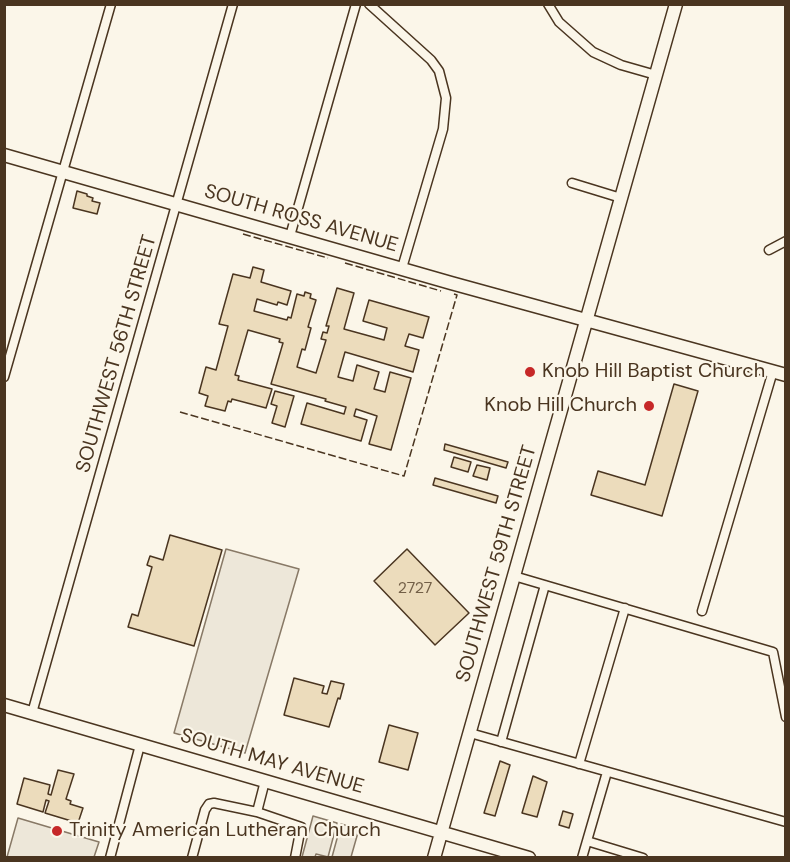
<!DOCTYPE html>
<html>
<head>
<meta charset="utf-8">
<style>
	body { margin:0 }
	#map { position:relative; width:790px; height:862px; overflow:hidden; background:#fbf6e9; font-family:"DM Sans",sans-serif }
	canvas { display:block }
	.frame { position:absolute; inset:0; border:6px solid #4a3520; pointer-events:none }
</style>
</head>
<body>
<div id="map">
<canvas width="790" height="862"></canvas>
<div class="frame"></div>
</div>
<script>
const c = document.querySelector('canvas').getContext('2d');
c.lineJoin = 'round';
function fill(path, color) { c.fillStyle = color; c.fill(path, 'evenodd'); }
const toPath = rows => new Path2D(rows.map(r => 'M' + r).join(''));
function strokePath(path, color, width, dash) { c.strokeStyle = color; c.lineWidth = width; c.lineCap = dash ? 'butt' : 'round'; c.setLineDash(dash || []); c.stroke(path); }
function write(font, color, halo, rows, align = 'center') {
  c.font = font + ' "DM Sans",sans-serif'; c.lineWidth = 4.5; c.setLineDash([]); c.textBaseline = 'middle'; c.strokeStyle = halo; c.fillStyle = color; for (const [text, x, y, turn = 0] of rows) {
    c.save(); c.translate(x, y); c.rotate((+turn || 0) * Math.PI / 180); c.textAlign = isNaN(turn) ? turn : align; if (halo) c.strokeText(text, 0, 0); c.fillText(text, 0, 0); c.restore();
  }
}
const parking = toPath([
	[226,549,299,569,245,753,174,733,226,549],
	[313,816,337,823,328,857,316,854,315,857,302,857,313,816],
	[18,818,99,842,94,857,7,857,18,818],
	[341,824,359,829,351,857,332,857,341,824]
]);
fill(parking, '#ede7d9');
strokePath(parking, '#887966', 1.5);
const building = toPath([
	[77,191,87,194,87,196,93,198,92,201,100,203,97,214,73,208,77,191],
	[253,267,264,270,261,282,291,291,287,305,278,302,277,305,257,299,254,311,287,320,288,317,291,318,297,294,304,296,305,292,311,294,310,298,316,300,308,327,311,328,305,350,302,349,297,367,316,373,326,340,321,339,323,332,327,333,329,326,326,326,337,288,354,293,344,329,384,340,387,328,363,321,369,300,429,317,423,338,409,334,405,346,419,350,413,372,345,352,338,377,353,381,357,365,379,372,374,389,385,392,390,372,411,378,391,450,369,444,377,416,356,409,354,416,367,420,361,441,301,424,307,403,344,414,346,407,325,401,326,399,271,384,283,343,279,342,280,339,248,330,235,375,239,376,238,380,272,389,266,408,232,399,231,402,228,401,225,411,205,406,208,396,199,393,206,367,216,370,228,326,219,324,233,274,250,278,253,267],
	[674,384,698,391,662,516,591,495,598,471,645,485,674,384],
	[275,391,294,396,285,427,272,423,277,406,271,404,275,391],
	[445,444,508,462,506,468,444,450,445,444],
	[454,457,471,462,468,472,451,467,454,457],
	[477,465,490,468,487,480,473,476,477,465],
	[435,478,498,496,496,503,433,485,435,478],
	[170,535,222,550,194,646,128,627,132,614,138,616,152,567,147,565,150,556,163,560,170,535],
	[407,549,469,613,435,645,374,581,407,549],
	[294,678,324,686,322,693,327,694,331,681,344,684,340,699,338,698,329,727,284,715,294,678],
	[389,725,418,733,408,770,379,762,389,725],
	[500,761,510,765,495,816,484,813,500,761],
	[58,770,74,774,66,799,71,801,70,804,83,808,78,823,45,813,49,801,46,800,43,812,17,804,24,778,50,785,48,794,51,795,58,770],
	[533,776,547,782,537,817,522,813,533,776],
	[563,811,573,814,569,828,559,825,563,811]
]);
fill(building, '#ecdcbc');
strokePath(building, '#4a3520', 1.5);
const street = toPath([
	[369,4,431,60,439,71,446,98,443,129,402,268],
	[548,4,559,22,593,52,621,65,656,75],
	[572,183,621,198],
	[290,236,356,4],
	[769,250,786,241],
	[4,377,111,4],
	[514,576,773,652,786,717],
	[702,611,773,371],
	[32,713,233,4],
	[470,733,786,822],
	[501,742,545,585],
	[579,764,625,608],
	[257,812,301,827,295,858],
	[587,841,643,858],
	[110,858,140,745],
	[192,858,205,810,209,804,214,803,257,812,265,781],
	[582,858,607,772]
]);
const secondary = toPath([
	[4,155,451,283,786,375],
	[4,705,529,858],
	[434,858,676,4]
]);
strokePath(street, '#4a3520', 11);
strokePath(secondary, '#4a3520', 15);
strokePath(street, '#fbf6e9', 8);
strokePath(secondary, '#fbf6e9', 12);
strokePath(toPath([
	[243,234,328,258],
	[345,263,441,291],
	[180,412,404,476,457,295,454,294]
]), '#4a3520', 1.5, [8, 3]);
for (const [x, y, r, color] of [
	[530,372,6,"#c62828"],
	[649,406,6,"#c62828"],
	[57,831,6,"#c62828"]
]) { const dot = new Path2D(); dot.arc(x, y, r, 0, 2 * Math.PI); c.fillStyle = color; c.fill(dot); strokePath(dot, '#fbf6e9', 2); }
write('16px', '#725f47', null, [
	["2727",415,589]
]);
write('20px', '#4a3520', '#fbf6e9', [
	["SOUTH ROSS AVENUE",301,219,16],
	["SOUTHWEST 56TH STREET",117,354,-74],
	["SOUTHWEST 59TH STREET",497,564,-74],
	["SOUTH MAY AVENUE",272,762,16]
]);
write('20px', '#4a3520', '#fbf6e9', [
	["Knob Hill Baptist Church",542,372],
	["Knob Hill Church",637,406,"right"],
	["Trinity American Lutheran Church",69,831]
], 'left');
</script>
</body>
</html>
